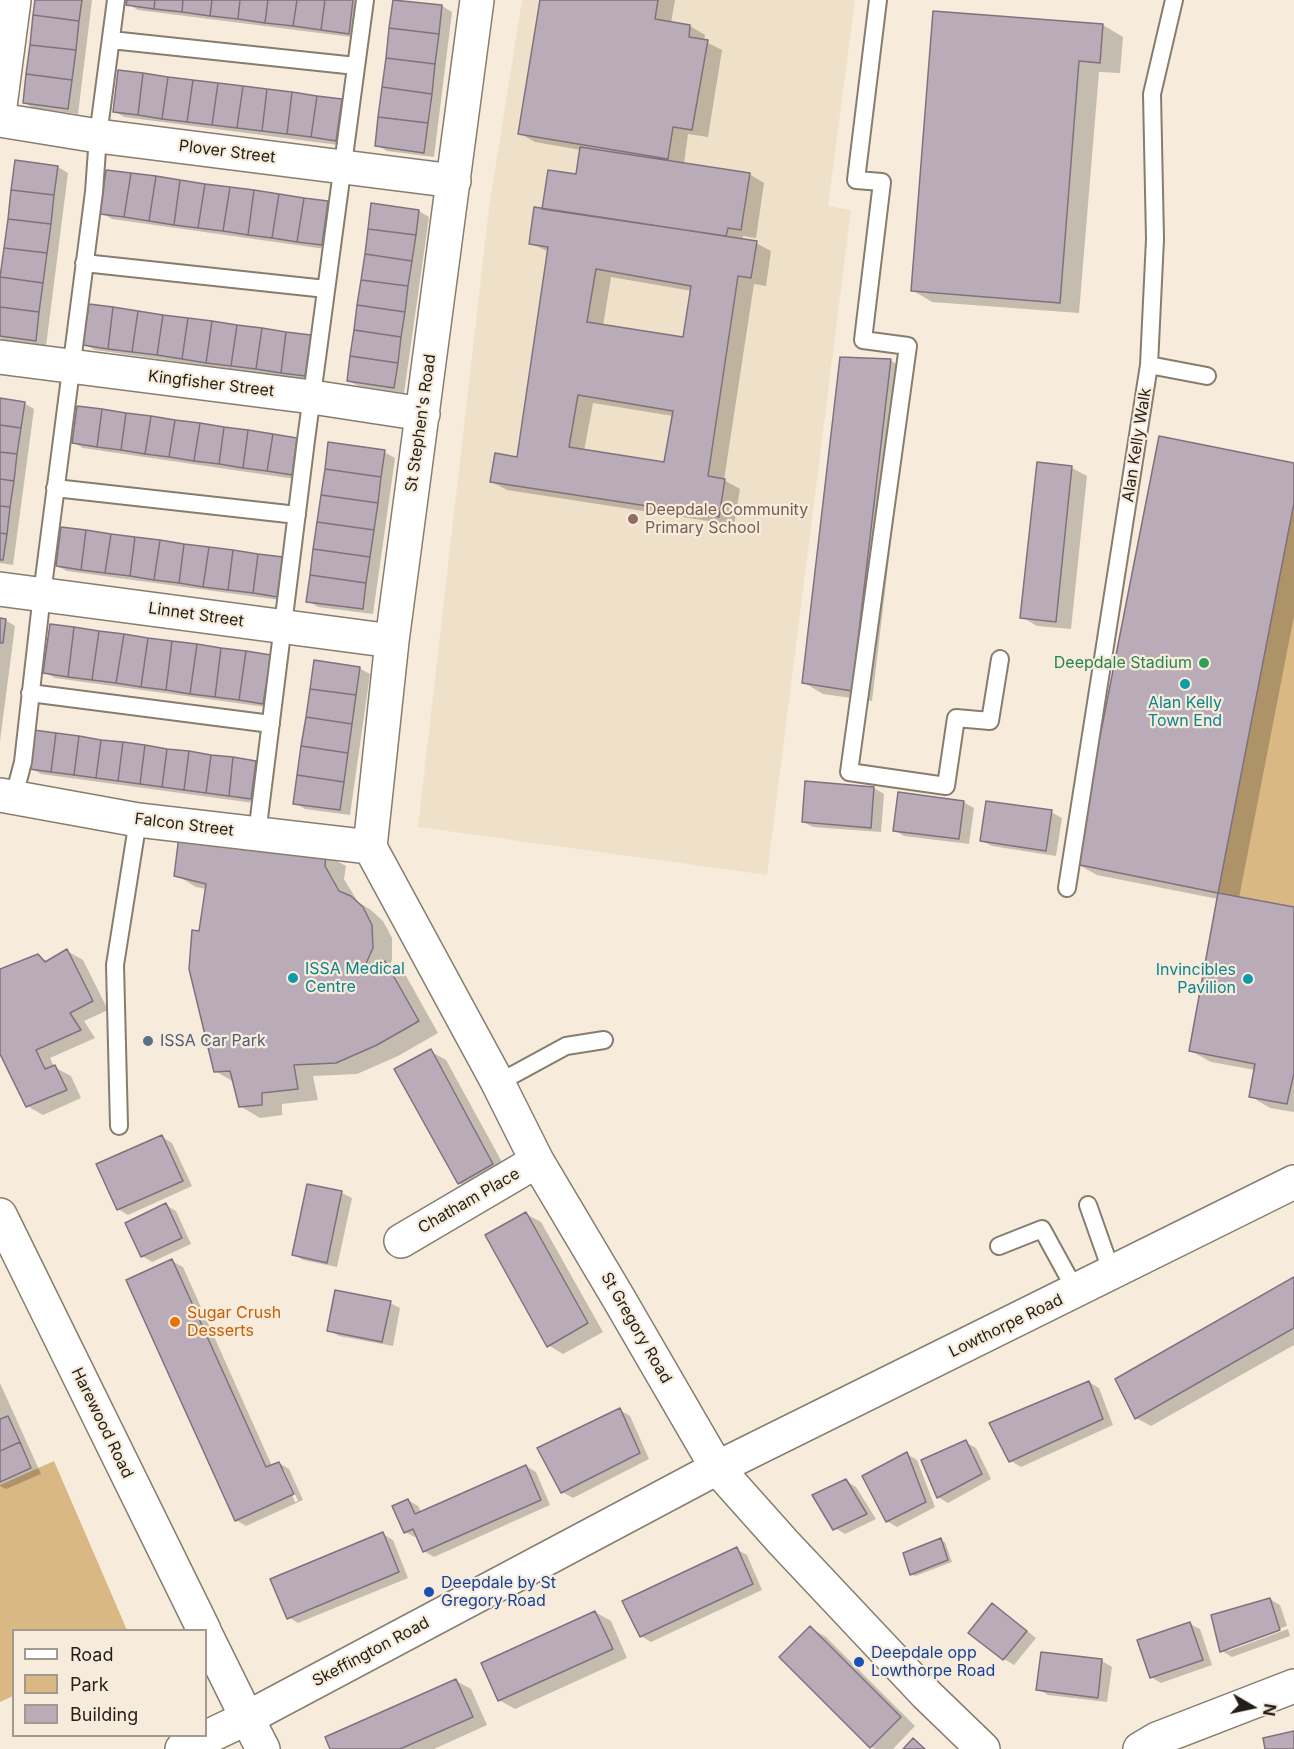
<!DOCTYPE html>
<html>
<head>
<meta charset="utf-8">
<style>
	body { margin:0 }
	#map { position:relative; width:1294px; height:1749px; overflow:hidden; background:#f7ecdc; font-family:Inter,sans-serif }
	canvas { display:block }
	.legend { position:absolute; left:12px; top:1629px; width:195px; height:108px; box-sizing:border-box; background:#f7ecdc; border:2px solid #a29a8e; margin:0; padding:8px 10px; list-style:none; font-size:18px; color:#221f19 }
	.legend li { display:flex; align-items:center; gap:12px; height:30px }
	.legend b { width:30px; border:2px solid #a29a8e }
	.north { position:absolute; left:1222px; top:1677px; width:60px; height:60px; -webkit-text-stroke:4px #f7ecdc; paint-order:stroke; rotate:99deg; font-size:16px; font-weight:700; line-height:24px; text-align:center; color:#221f19 }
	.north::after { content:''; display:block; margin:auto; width:21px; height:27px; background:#221f19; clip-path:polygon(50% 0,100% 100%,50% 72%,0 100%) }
</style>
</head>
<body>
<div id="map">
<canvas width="1294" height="1749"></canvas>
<ul class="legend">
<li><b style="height:8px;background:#fff"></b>Road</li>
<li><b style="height:16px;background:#dab883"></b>Park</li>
<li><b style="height:16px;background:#baabb8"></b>Building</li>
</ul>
<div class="north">N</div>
</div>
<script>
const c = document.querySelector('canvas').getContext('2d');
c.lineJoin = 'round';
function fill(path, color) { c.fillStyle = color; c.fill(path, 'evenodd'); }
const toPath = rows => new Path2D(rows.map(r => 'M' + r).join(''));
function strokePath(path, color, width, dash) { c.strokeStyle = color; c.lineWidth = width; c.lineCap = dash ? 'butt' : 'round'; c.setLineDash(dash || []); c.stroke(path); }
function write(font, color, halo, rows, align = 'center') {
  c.font = font + ' Inter,sans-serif'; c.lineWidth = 4.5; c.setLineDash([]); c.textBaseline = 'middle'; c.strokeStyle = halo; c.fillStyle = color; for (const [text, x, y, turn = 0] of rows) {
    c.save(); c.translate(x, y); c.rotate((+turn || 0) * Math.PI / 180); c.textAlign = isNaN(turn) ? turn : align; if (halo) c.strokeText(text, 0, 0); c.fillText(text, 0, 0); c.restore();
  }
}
fill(toPath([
	[522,0,855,0,828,206,851,210,767,875,418,827,489,208]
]), '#efe0c9');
fill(toPath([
	[1159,436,1294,463,1294,1073,1287,1104,1249,1097,1254,1064,1189,1051,1218,893,1075,864],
	[54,1461,127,1630,14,1630,13,1696,0,1702,0,1485]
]), '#dab883');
fill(toPath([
	[37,0,92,0,78,114,34,108,24,103],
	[128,0,358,0,359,38,138,10,128,4],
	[541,0,675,0,671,23,690,26,705,35,704,41,722,50,708,137,688,134,684,164,749,174,764,183,756,238,743,236,742,240,756,243,771,251,766,286,754,284,724,480,740,489,734,525,507,490,492,482,518,458,549,252,530,243,544,210,577,176,581,150,535,142,519,133],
	[611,277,692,291,684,339,603,326],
	[593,403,673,416,666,464,584,451],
	[442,6,452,12,434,157,387,151,376,145],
	[1103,25,1123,37,1120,73,1099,72,1079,313,932,302,912,290],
	[341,100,351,106,346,146,124,117,114,111],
	[16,162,58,167,68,173,46,346,5,341,0,338,0,291],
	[327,202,338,208,332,250,112,219,102,213],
	[419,211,429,217,404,393,359,386,348,381],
	[310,336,320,342,315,381,95,350,85,345],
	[891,361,911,372,872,701,823,694,803,682],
	[0,400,24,403,34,409,13,565,0,563],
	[78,407,297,439,307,445,302,480,83,448,73,442],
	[384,452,395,458,373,614,318,607,308,601],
	[1039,464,1072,468,1087,476,1071,629,1037,626,1022,617],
	[1294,464,1294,616,1239,898,1294,908,1294,1112,1270,1108,1250,1096,1255,1070,1211,1062,1191,1051,1218,899,1097,875,1077,864],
	[282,558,292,564,287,601,67,571,57,566],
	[0,619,5,620,15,626,0,741],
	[270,656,280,662,273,708,55,678,44,672],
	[359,668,370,674,350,815,305,809,295,803],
	[256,762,266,768,261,804,41,774,31,768],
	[874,788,884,794,881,832,813,827,803,822],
	[963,802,974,808,969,844,904,836,894,830],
	[1051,812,1062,818,1056,856,992,846,982,841],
	[326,855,346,866,344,879,358,902,371,910,383,921,392,938,392,960,390,965,405,974,438,1033,398,1056,357,1074,313,1076,318,1100,282,1104,282,1115,260,1118,240,1106,234,1082,215,1071,200,933,207,889,196,887,176,875],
	[67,951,83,960,108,1010,84,1021,95,1038,50,1058,54,1067,71,1076,81,1098,43,1115,27,1106,0,1050,0,975,38,956,49,962],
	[430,1051,446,1060,508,1173,474,1192,459,1183],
	[162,1137,172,1143,192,1186,128,1215,118,1209],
	[342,1193,352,1198,337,1267,303,1260,293,1254],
	[166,1205,176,1211,191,1244,152,1262,142,1256],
	[526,1214,541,1222,603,1332,563,1354,548,1345],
	[172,1261,183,1267,272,1466,279,1463,289,1469,303,1500,246,1526,236,1520],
	[281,1470,284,1470,298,1501,295,1502],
	[1294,1279,1294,1345,1151,1426,1136,1418],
	[390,1303,400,1308,393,1346,339,1336,329,1330],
	[1089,1382,1099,1388,1113,1425,1021,1467,1011,1461],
	[0,1383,41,1474,6,1489,0,1486],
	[620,1410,630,1416,649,1459,573,1498,562,1492],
	[965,1442,976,1448,991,1479,948,1503,938,1497],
	[907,1454,917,1460,935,1507,897,1527,887,1521],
	[526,1466,536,1472,550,1505,434,1557,424,1551,418,1536,415,1537,405,1532,408,1500,418,1506,421,1512],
	[846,1481,856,1487,876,1519,845,1534,835,1528],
	[383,1534,393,1540,408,1578,298,1623,288,1617],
	[941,1540,945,1542,952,1562,915,1576,911,1574],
	[736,1549,747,1555,762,1590,651,1642,641,1636],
	[1270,1599,1280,1605,1287,1626,1228,1648,1228,1651,1288,1629,1290,1636,1232,1657,1222,1651],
	[992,1605,1002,1611,1036,1638,1014,1665,1004,1659,971,1633],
	[595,1612,611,1621,627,1658,515,1709,499,1700],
	[1190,1624,1200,1629,1212,1665,1161,1683,1151,1677],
	[810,1628,826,1637,915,1726,893,1749,875,1749,871,1747],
	[1043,1653,1102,1661,1112,1667,1107,1702,1048,1695,1038,1689],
	[456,1681,471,1689,487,1725,434,1749,332,1749]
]), '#0003');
const building = toPath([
	[35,0,82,0,79,21,33,15,35,0],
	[127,0,155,0,154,9,126,5,127,0],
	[155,0,183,0,182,12,154,9,155,0],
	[183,0,212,0,210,16,182,12,183,0],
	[212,0,240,0,238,19,210,16,212,0],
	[240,0,268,0,265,23,238,19,240,0],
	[268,0,297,0,293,26,265,23,268,0],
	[297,0,325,0,321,30,293,26,297,0],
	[325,0,353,0,349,34,321,30,325,0],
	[393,0,442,5,439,34,389,28,393,0],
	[540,0,658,0,655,19,690,25,689,37,708,40,692,130,673,127,668,159,518,134,540,0],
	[933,11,1103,24,1100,63,1079,61,1060,303,911,291,933,11],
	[33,15,79,21,76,50,30,45,33,15],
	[389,28,439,34,435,64,386,58,389,28],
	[30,45,76,50,72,80,26,74,30,45],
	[386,58,435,64,432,94,382,87,386,58],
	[118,70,143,73,138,115,113,112,118,70],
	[143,73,168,77,162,119,138,115,143,73],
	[26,74,72,80,68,109,23,103,26,74],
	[168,77,193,80,187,122,162,119,168,77],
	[193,80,218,83,212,125,187,122,193,80],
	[218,83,243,86,237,128,212,125,218,83],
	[243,86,267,89,262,131,237,128,243,86],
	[382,87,432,94,428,123,378,117,382,87],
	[267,89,292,92,287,134,262,131,267,89],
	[292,92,317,96,311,137,287,134,292,92],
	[317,96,342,99,336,141,311,137,317,96],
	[378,117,428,123,424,153,375,146,378,117],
	[580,147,750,173,741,230,728,228,726,236,542,209,548,170,576,174,580,147],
	[15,160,58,166,54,195,11,190,15,160],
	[106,170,131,173,124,217,100,214,106,170],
	[131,173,156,176,149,221,124,217,131,173],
	[156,176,180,180,174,225,149,221,156,176],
	[180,180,205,184,198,228,174,225,180,180],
	[205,184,230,187,223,231,198,228,205,184],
	[230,187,254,190,248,235,223,231,230,187],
	[11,190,54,195,51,224,8,219,11,190],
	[254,190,279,194,272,238,248,235,254,190],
	[279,194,304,198,297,242,272,238,279,194],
	[304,198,328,201,322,245,297,242,304,198],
	[371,203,419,210,416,235,368,229,371,203],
	[534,207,757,241,751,278,738,276,708,476,725,479,719,517,490,482,495,453,517,457,548,247,529,244,534,207],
	[596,269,691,286,683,337,587,322,596,269],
	[578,395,673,411,664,462,569,447,578,395],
	[8,219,51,224,47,253,4,248,8,219],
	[368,229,416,235,412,261,365,254,368,229],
	[4,248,47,253,43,283,0,277,4,248],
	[365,254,412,261,408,286,361,280,365,254],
	[0,277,43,283,39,312,0,307,0,277],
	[361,280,408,286,405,312,357,305,361,280],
	[89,304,113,307,108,349,83,345,89,304],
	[357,305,405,312,401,337,354,330,357,305],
	[0,307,39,312,36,341,0,336,0,307],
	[113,307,138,311,132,352,108,349,113,307],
	[138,311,163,315,157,355,132,352,138,311],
	[163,315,188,318,182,359,157,355,163,315],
	[188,318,212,321,206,363,182,359,188,318],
	[212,321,237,325,231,366,206,363,212,321],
	[237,325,262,328,256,369,231,366,237,325],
	[262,328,286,332,281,373,256,369,262,328],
	[354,330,401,337,398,363,350,356,354,330],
	[286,332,311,335,305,376,281,373,286,332],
	[350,356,398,363,394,388,347,381,350,356],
	[840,357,891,359,852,691,802,683,840,357],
	[0,398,25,402,21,428,0,425,0,398],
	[77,406,102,409,97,447,72,443,77,406],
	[102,409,126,413,121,450,97,447,102,409],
	[126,413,151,416,145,454,121,450,126,413],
	[151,416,175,420,169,457,145,454,151,416],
	[175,420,200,423,194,461,169,457,175,420],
	[200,423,224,427,219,464,194,461,200,423],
	[0,425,21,428,17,454,0,452,0,425],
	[224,427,248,430,243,468,219,464,224,427],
	[248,430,273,434,267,471,243,468,248,430],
	[273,434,297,438,292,475,267,471,273,434],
	[1159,436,1294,463,1294,503,1218,893,1075,864,1159,436],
	[328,442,385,450,381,477,325,469,328,442],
	[0,452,17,454,14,481,0,479,0,452],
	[1037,462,1072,466,1056,622,1020,618,1037,462],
	[325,469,381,477,378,503,321,495,325,469],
	[0,479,14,481,10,507,0,506,0,479],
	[321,495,378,503,374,530,317,522,321,495],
	[0,506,10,507,7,534,0,533,0,506],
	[317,522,374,530,370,557,313,549,317,522],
	[61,527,86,530,81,570,56,566,61,527],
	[86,530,111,534,105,573,81,570,86,530],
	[0,533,7,534,3,560,0,560,0,533],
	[111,534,135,537,130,576,105,573,111,534],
	[135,537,160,540,154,580,130,576,135,537],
	[160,540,184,544,179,583,154,580,160,540],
	[184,544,209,547,203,587,179,583,184,544],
	[209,547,233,550,228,590,203,587,209,547],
	[313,549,370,557,366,583,310,575,313,549],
	[233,550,258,554,253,593,228,590,233,550],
	[258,554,283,557,277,597,253,593,258,554],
	[310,575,366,583,363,609,306,602,310,575],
	[0,618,6,619,3,643,0,643,0,618],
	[50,624,74,627,68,677,43,673,50,624],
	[74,627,99,631,92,680,68,677,74,627],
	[99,631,124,634,116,683,92,680,99,631],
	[124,634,148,638,141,687,116,683,124,634],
	[148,638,172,641,166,690,141,687,148,638],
	[172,641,197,644,190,694,166,690,172,641],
	[197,644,221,648,215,697,190,694,197,644],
	[221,648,246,651,239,700,215,697,221,648],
	[246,651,271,655,263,704,239,700,246,651],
	[314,660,360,667,356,695,310,689,314,660],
	[310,689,356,695,352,724,306,717,310,689],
	[306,717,352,724,348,753,301,746,306,717],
	[34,730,56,733,51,772,29,769,34,730],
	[56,733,79,736,74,775,51,772,56,733],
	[79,736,101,740,96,778,74,775,79,736],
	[101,740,123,742,118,781,96,778,101,740],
	[123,742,145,745,140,784,118,781,123,742],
	[145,745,167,749,162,787,140,784,145,745],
	[301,746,348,753,344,782,297,775,301,746],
	[167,749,189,751,184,790,162,787,167,749],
	[189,751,211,755,206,793,184,790,189,751],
	[211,755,233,757,229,796,206,793,211,755],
	[233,757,256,761,251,799,229,796,233,757],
	[297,775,344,782,340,810,293,804,297,775],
	[805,781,874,787,871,828,802,822,805,781],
	[898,792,964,801,959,839,893,831,898,792],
	[986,801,1052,810,1046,851,980,841,986,801],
	[179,836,326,853,325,866,339,891,351,896,363,907,372,925,373,948,364,968,370,971,385,961,419,1021,377,1045,336,1063,294,1065,298,1089,262,1093,262,1105,239,1107,230,1071,214,1072,189,969,192,930,199,931,206,884,174,876,179,836],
	[1218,893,1294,907,1294,1073,1287,1104,1249,1097,1255,1064,1189,1051,1218,893],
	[67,949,93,1001,70,1013,81,1030,36,1050,45,1069,55,1065,67,1090,26,1107,0,1054,0,969,38,954,45,962,67,949],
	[431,1049,493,1164,458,1184,394,1069,431,1049],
	[162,1135,183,1181,117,1210,96,1164,162,1135],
	[307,1184,342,1191,327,1263,292,1255,307,1184],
	[166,1203,182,1238,141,1257,125,1223,166,1203],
	[526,1212,588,1323,547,1347,485,1235,526,1212],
	[172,1259,266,1467,279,1462,294,1494,235,1521,126,1280,172,1259],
	[1294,1277,1294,1328,1135,1419,1115,1379,1294,1277],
	[335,1290,391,1301,382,1342,327,1331,335,1290],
	[1089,1381,1103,1419,1009,1462,989,1423,1089,1381],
	[620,1408,640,1453,561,1493,537,1448,620,1408],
	[8,1416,20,1442,0,1451,0,1419,8,1416],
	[966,1440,982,1474,937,1498,921,1460,966,1440],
	[20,1442,31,1468,0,1482,0,1451,20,1442],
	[907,1452,926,1502,886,1522,862,1476,907,1452],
	[526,1465,541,1500,423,1552,413,1529,404,1533,392,1506,408,1499,415,1514,526,1465],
	[846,1479,867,1514,833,1530,812,1495,846,1479],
	[383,1532,399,1572,287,1619,270,1579,383,1532],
	[941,1538,948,1560,910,1575,903,1553,941,1538],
	[737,1547,753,1584,640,1637,622,1601,737,1547],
	[1270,1598,1280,1630,1220,1652,1211,1615,1270,1598],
	[992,1603,1027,1631,1003,1660,968,1633,992,1603],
	[595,1611,613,1649,498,1701,481,1663,595,1611],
	[1190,1622,1203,1660,1150,1678,1137,1640,1190,1622],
	[810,1626,901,1717,870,1748,779,1657,810,1626],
	[1041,1652,1102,1659,1098,1698,1036,1690,1041,1652],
	[456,1679,473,1717,400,1749,330,1749,325,1737,456,1679],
	[1294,1731,1294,1749,1265,1749,1263,1738,1294,1731],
	[913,1738,925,1749,903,1749,913,1738]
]);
fill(building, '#baabb8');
strokePath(building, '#7f717d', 1.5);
const service = toPath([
	[878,0,856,180,882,182,863,340,908,346,849,772,946,786,956,718,990,721,1000,659],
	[111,40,356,66],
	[84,263,326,289],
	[1149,365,1207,376],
	[55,488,297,515],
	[30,693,271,724],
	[14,796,23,762,42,594,94,192,98,136,116,0],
	[257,834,306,440,365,0],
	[1067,888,1149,365,1155,239,1152,94,1174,0],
	[498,1083,566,1046,604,1040],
	[119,1126,115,965,138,820],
	[1088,1205,1112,1273],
	[999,1246,1042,1229,1076,1291]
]);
const minor = toPath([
	[0,120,98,136,454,181],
	[0,357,312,397,423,414],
	[0,589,392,641],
	[0,795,138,820,370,847],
	[370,847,498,1083,537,1161,619,1299,717,1468,1294,1182],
	[370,847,392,641,477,0],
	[401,1241,537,1161],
	[247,1718,263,1749],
	[1140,1749,1157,1739,1294,1686]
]);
const tertiary = toPath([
	[0,106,14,0],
	[0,1215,204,1630],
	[206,1635,247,1718],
	[182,1749,247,1718,717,1468,783,1542,926,1694,983,1749]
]);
strokePath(service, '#867d6e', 20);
strokePath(minor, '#867d6e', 36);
strokePath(tertiary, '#867d6e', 36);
strokePath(service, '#fff', 16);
strokePath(minor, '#fff', 33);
strokePath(tertiary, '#fff', 33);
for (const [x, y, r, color] of [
	[633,519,6,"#8d6e63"],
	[1204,663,6,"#2e9e5b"],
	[1185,684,6,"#0f9aa8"],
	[293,978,6,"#0f9aa8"],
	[1248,979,6,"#0f9aa8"],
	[148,1041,6,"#5c6f8a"],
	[175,1322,6,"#e8710a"],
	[429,1592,6,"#1a4fb4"],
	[859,1662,6,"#1a4fb4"]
]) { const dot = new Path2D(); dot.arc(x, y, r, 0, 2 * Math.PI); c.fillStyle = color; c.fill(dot); strokePath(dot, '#f7ecdc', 2); }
write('16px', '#221f19', '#f7ecdc', [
	["Plover Street",227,152,7],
	["Kingfisher Street",211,384,7],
	["St Stephen's Road",421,423,-82],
	["Alan Kelly Walk",1137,445,-81],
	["Linnet Street",196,615,8],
	["Falcon Street",184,825,7],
	["Chatham Place",469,1201,-30],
	["Lowthorpe Road",1006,1326,-26],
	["St Gregory Road",636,1328,60],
	["Harewood Road",102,1423,64],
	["Skeffington Road",371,1652,-28]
]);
write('16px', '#785e54', '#f7ecdc', [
	["Deepdale Community",645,510],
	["Primary School",645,528]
], 'left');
write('16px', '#27864d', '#f7ecdc', [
	["Deepdale Stadium",1192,663]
], 'right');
write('16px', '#0d838f', '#f7ecdc', [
	["Alan Kelly",1185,703],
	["Town End",1185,721],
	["ISSA Medical",305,969,"left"],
	["Centre",305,987,"left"],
	["Invincibles",1236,970,"right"],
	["Pavilion",1236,988,"right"]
]);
write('16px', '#4e5e75', '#f7ecdc', [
	["ISSA Car Park",160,1041]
], 'left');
write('16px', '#c56008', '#f7ecdc', [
	["Sugar Crush",187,1313],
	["Desserts",187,1331]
], 'left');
write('16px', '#164399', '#f7ecdc', [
	["Deepdale by St",441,1583],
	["Gregory Road",441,1601],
	["Deepdale opp",871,1653],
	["Lowthorpe Road",871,1671]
], 'left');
</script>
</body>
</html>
